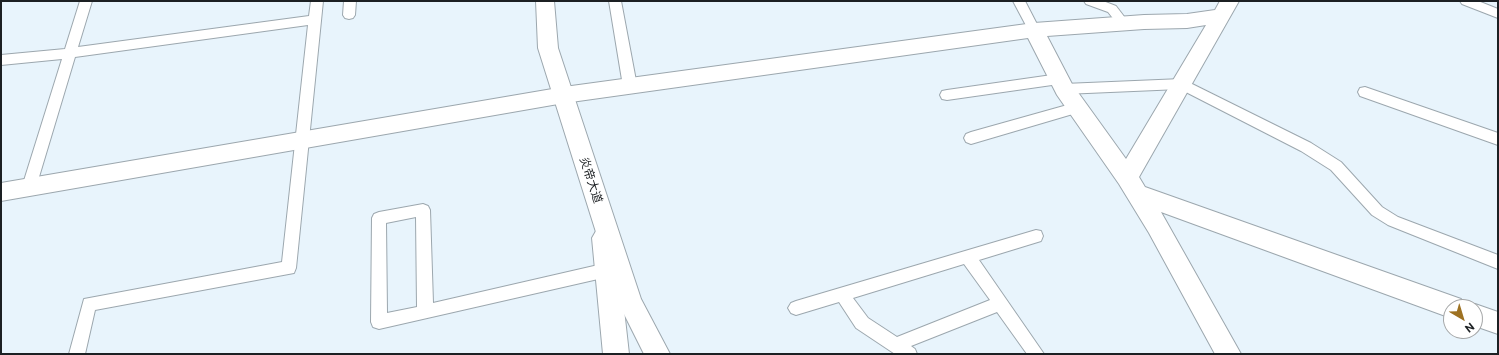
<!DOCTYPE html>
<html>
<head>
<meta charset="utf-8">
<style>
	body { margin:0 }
	#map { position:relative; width:1499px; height:355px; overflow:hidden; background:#e8f4fc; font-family:Commissioner,sans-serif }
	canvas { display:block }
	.frame { position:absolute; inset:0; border:2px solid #1c2023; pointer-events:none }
	.north { position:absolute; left:1443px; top:299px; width:40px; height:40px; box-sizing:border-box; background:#fff; border:1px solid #a4a6a7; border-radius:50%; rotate:142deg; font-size:11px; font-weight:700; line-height:16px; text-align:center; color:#1c2023 }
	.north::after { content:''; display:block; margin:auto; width:14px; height:18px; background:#9e7222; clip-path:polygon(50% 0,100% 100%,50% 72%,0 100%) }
</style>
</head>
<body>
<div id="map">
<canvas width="1499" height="355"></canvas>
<div class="frame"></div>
<div class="north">N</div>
</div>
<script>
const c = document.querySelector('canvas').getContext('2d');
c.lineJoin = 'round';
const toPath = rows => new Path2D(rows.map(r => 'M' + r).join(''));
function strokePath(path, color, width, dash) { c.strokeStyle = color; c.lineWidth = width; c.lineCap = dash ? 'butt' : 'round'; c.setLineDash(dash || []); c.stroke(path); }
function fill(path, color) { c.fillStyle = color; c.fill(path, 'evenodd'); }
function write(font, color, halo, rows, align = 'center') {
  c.font = font + ' Commissioner,"Noto Sans SC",sans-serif'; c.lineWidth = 3; c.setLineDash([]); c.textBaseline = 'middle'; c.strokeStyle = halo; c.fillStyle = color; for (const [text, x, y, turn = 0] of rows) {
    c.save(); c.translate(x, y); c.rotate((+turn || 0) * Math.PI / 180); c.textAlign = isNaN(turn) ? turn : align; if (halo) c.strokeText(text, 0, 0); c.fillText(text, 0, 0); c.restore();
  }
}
const lane = toPath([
	[80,1,92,1,78,47,309,16,311,1,323,1,296,268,294,273,95,310,85,354,69,354,84,299,282,262,308,25,75,57,36,187,34,191,29,193,24,191,22,187,62,59,1,65,1,55,65,49,80,1],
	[344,1,356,1,355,15,353,18,349,19,345,18,343,15,344,1],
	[609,1,621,1,637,86,635,90,630,91,625,90,623,86,609,1],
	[1013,1,1025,1,1040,30,1038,33,1034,35,1030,33,1013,1],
	[1084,1,1103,1,1116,6,1129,23,1127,26,1123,28,1119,26,1108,12,1086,4,1084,1],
	[1460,1,1478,1,1498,9,1498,18,1462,4,1460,1],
	[1059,74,1064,75,1065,79,1064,83,1059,84,947,100,942,99,940,95,942,91,947,90,1059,74],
	[1182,79,1311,143,1341,162,1382,207,1398,217,1498,255,1498,269,1388,225,1372,215,1331,170,1301,151,1180,89,1064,94,1059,93,1057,89,1059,85,1064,84,1182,79],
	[1365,87,1498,133,1498,145,1360,96,1358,92,1360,88,1365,87],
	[1078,102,1083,103,1085,107,1083,111,971,144,966,142,964,138,966,134,971,132,1078,102],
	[423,204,428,206,430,210,433,303,607,263,612,265,615,270,612,275,607,277,379,329,373,327,371,322,372,218,374,214,379,212,423,204],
	[416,217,417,307,387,313,386,223,416,217],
	[1036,230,1041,231,1043,236,1041,241,979,260,1044,354,1027,354,997,312,911,346,915,349,917,354,895,354,856,328,839,302,796,315,791,313,788,308,791,303,796,301,1036,230],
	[964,264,990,300,897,337,868,318,853,298,964,264]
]);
const street = toPath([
	[1220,1,1239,1,1139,177,1145,187,1461,299,1464,307,1451,307,1451,318,1161,212,1241,354,1215,354,1149,233,1119,184,1057,95,1028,38,564,103,557,101,554,95,557,89,564,87,1034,23,1144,15,1187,14,1215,10,1220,1],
	[1206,25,1126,159,1072,84,1047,36,1144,29,1187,28,1206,25],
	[1475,304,1498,312,1498,334,1475,326,1475,307,1466,307,1475,304]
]);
const secondary = toPath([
	[564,87,571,89,574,95,571,101,564,103,1,201,1,183,564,87],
	[604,228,612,231,616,238,629,354,603,354,592,238,596,231,604,228]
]);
const primary = toPath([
	[536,1,554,1,558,48,641,299,670,354,644,354,618,302,538,48,536,1]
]);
strokePath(lane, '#9ca7ae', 2);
strokePath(street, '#9ca7ae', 2);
strokePath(secondary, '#9ca7ae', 2);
strokePath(primary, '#9ca7ae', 2);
fill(lane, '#fff');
fill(street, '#fff');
fill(secondary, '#fff');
fill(primary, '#fff');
write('12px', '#1c2023', '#fff', [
	["炎帝大道",591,180,72]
]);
</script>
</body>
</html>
